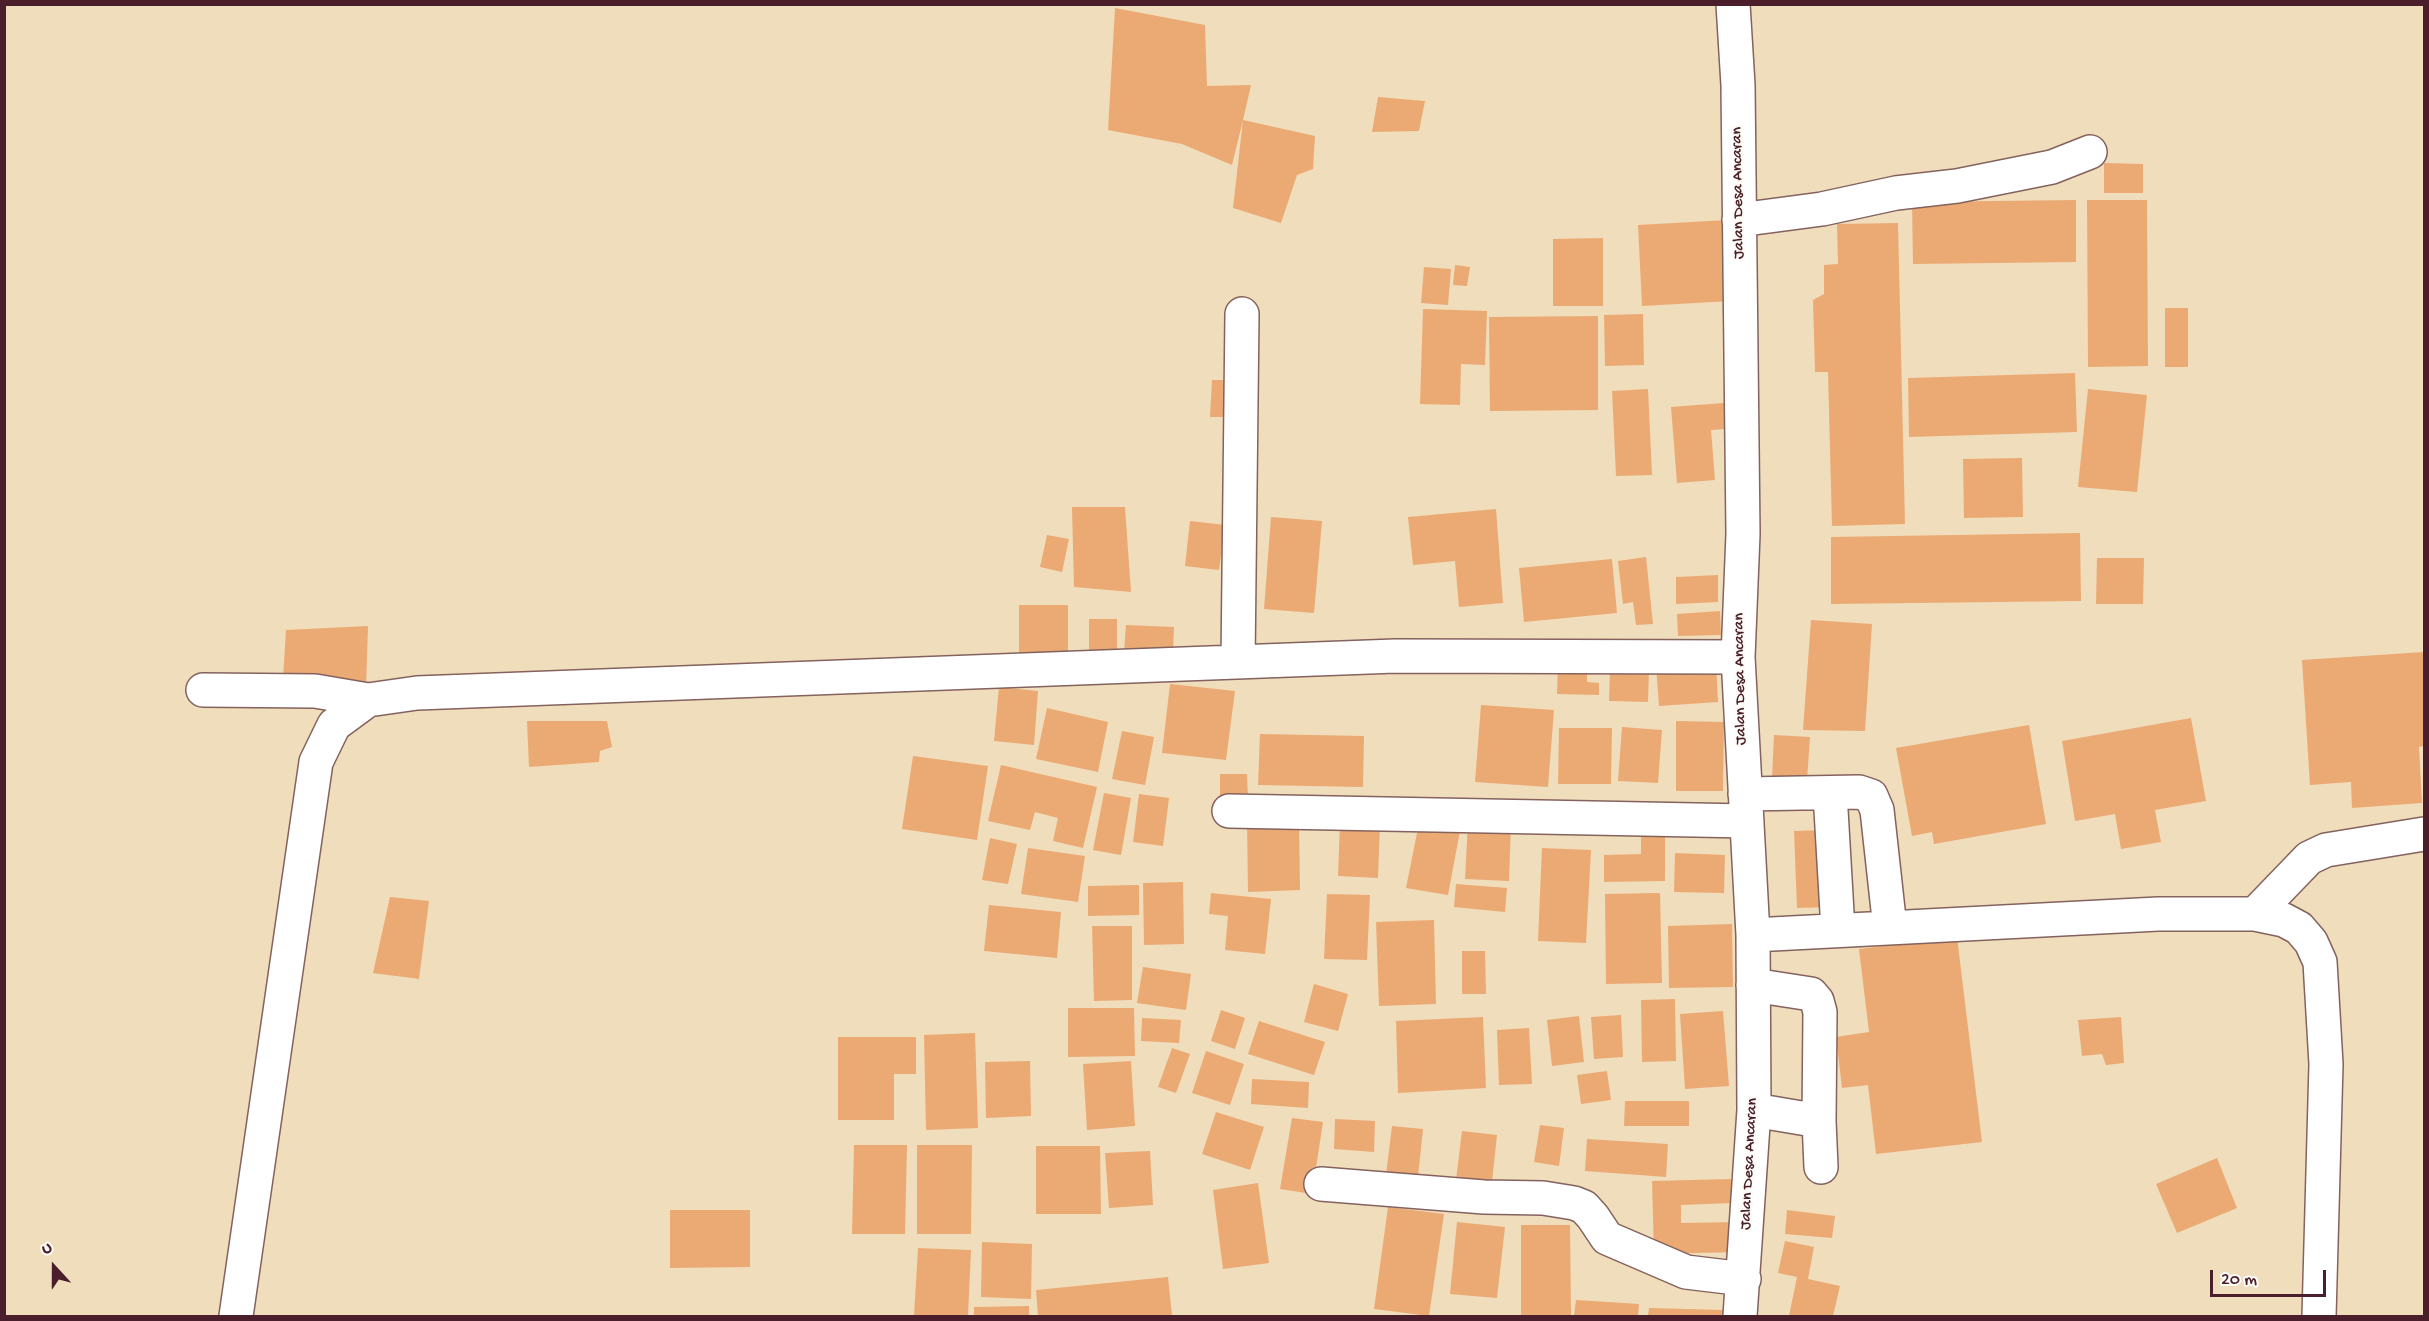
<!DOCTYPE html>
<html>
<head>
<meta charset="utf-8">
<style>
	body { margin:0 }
	#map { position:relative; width:2429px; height:1321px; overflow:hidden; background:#f0ddbc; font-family:"Gochi Hand",sans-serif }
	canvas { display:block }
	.frame { position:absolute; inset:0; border:6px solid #4a1f2b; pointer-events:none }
	.north { position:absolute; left:24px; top:1237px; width:60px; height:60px; -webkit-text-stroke:4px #fdfcf7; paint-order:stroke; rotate:339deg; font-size:16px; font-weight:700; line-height:24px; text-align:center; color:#4a1f2b }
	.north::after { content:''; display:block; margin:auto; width:21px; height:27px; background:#4a1f2b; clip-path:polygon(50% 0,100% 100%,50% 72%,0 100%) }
	.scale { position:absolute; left:2210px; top:1270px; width:116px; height:27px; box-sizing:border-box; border:3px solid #4a1f2b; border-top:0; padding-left:8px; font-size:18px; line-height:21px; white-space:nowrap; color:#4a1f2b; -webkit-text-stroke:4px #fdfcf7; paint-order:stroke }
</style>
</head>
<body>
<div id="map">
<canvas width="2429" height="1321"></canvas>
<div class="frame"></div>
<div class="north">U</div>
<div class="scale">20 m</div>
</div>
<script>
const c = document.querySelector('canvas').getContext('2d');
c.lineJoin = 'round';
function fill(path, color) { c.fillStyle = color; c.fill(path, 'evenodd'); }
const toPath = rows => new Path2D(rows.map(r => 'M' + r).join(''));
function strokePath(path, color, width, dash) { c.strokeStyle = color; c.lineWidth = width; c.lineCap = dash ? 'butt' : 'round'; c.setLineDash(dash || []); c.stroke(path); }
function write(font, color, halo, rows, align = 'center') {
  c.font = font + ' "Gochi Hand",sans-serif'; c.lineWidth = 5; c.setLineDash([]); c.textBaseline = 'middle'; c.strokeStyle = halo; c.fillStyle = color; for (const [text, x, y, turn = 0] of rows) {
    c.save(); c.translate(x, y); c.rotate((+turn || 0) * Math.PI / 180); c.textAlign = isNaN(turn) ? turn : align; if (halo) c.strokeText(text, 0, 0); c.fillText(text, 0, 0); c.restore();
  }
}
fill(toPath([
	[1115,8,1205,25,1207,86,1251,85,1243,120,1315,136,1313,169,1297,175,1281,223,1233,208,1243,120,1232,165,1182,144,1108,130],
	[1378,97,1425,101,1419,131,1372,132],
	[2104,163,2143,164,2143,193,2104,193],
	[2076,200,2076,262,1913,264,1912,202],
	[2087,200,2147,200,2148,366,2088,367],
	[1727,220,1731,301,1642,306,1638,225],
	[1898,223,1905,524,1832,526,1828,372,1815,372,1813,300,1824,294,1824,265,1838,264,1837,224],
	[1603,238,1603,306,1553,306,1553,239],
	[1455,265,1470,267,1467,286,1453,285],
	[1424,267,1451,269,1448,305,1421,303],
	[2165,308,2188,308,2188,367,2165,367],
	[1423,309,1487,311,1485,365,1461,364,1460,405,1420,404],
	[1643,314,1644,365,1605,366,1604,315],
	[1598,316,1598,410,1490,411,1489,317],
	[2075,373,2077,432,1909,437,1908,378],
	[1212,380,1234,380,1232,417,1210,417],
	[1648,389,1652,475,1616,476,1612,391],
	[2088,389,2147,395,2137,492,2078,487],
	[1724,403,1726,429,1711,430,1715,480,1677,483,1671,407],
	[2022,458,2023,517,1964,518,1963,459],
	[1072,507,1125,507,1131,592,1074,587],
	[1496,509,1503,603,1459,607,1455,561,1413,565,1408,517],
	[1271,517,1322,521,1314,613,1264,609],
	[1190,521,1225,525,1219,570,1185,566],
	[2080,533,2081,601,1831,604,1831,537],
	[1047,535,1069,539,1062,572,1040,567],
	[1646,557,1653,624,1636,625,1633,602,1623,604,1618,561],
	[2097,558,2144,558,2143,604,2096,604],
	[1612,559,1617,613,1524,622,1519,568],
	[1718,575,1718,602,1676,604,1676,577],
	[1019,605,1068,605,1068,656,1019,656],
	[1720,611,1721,635,1678,636,1677,614],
	[1089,619,1117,619,1117,660,1089,660],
	[1811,620,1872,624,1865,731,1803,730],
	[1126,625,1174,627,1173,653,1124,652],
	[368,626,366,690,283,679,286,630],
	[2424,652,2424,746,2419,747,2422,803,2352,808,2351,782,2310,785,2302,660],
	[1558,663,1587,664,1587,682,1599,683,1599,695,1557,694],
	[1716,663,1718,702,1659,706,1656,666],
	[1610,669,1649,669,1648,702,1609,701],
	[1170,684,1235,691,1226,760,1162,753],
	[999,687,1038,691,1034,745,994,741],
	[1481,705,1554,710,1548,787,1475,782],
	[1047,708,1108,722,1098,772,1036,759],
	[2191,718,2206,801,2155,810,2161,842,2121,849,2115,814,2075,821,2062,741],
	[527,721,607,721,612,747,600,751,599,762,529,767],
	[1676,721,1724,722,1723,791,1676,791],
	[2029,725,2046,824,1934,844,1932,832,1912,836,1896,748],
	[1622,727,1662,730,1658,783,1618,781],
	[1559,728,1612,728,1611,784,1558,784],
	[1122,731,1154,737,1145,785,1112,779],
	[1260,734,1364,736,1363,787,1258,785],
	[1774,735,1810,737,1807,780,1772,778],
	[913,756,988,766,977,840,902,829],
	[1001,765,1097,787,1083,848,1053,841,1058,818,1035,812,1030,830,988,821],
	[1220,774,1247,774,1248,799,1220,799],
	[1104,793,1131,798,1121,855,1093,850],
	[1139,794,1169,798,1163,846,1133,842],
	[1299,819,1300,890,1248,892,1247,820],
	[1340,822,1380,823,1378,878,1338,876],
	[1468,822,1511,823,1509,881,1465,879],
	[1419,823,1460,831,1448,895,1406,888],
	[1826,830,1829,907,1797,908,1794,831],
	[1641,831,1665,831,1665,881,1604,882,1604,855,1641,854],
	[990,838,1017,844,1008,884,982,880],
	[1028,848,1085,856,1078,902,1021,894],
	[1542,848,1591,850,1586,943,1538,941],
	[1675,853,1725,855,1724,893,1674,892],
	[1183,882,1184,944,1144,945,1143,883],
	[1456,884,1507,888,1505,912,1454,907],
	[1139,885,1139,915,1088,916,1088,886],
	[1211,893,1271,899,1265,954,1225,950,1228,916,1209,914],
	[1660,893,1662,983,1606,984,1605,894],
	[1327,894,1370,895,1367,960,1324,959],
	[390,897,429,901,419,979,373,973],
	[989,905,1061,912,1057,958,984,951],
	[1434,920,1436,1004,1379,1006,1376,922],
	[1732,924,1733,987,1669,988,1668,926],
	[1092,926,1132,926,1132,1000,1094,1001],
	[1957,937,1982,1142,1876,1154,1868,1085,1842,1088,1836,1037,1869,1032,1859,949],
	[1462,951,1485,951,1486,994,1462,994],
	[1143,967,1191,974,1186,1010,1137,1003],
	[1314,984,1348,994,1338,1031,1304,1022],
	[1675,999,1676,1061,1642,1062,1641,1000],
	[1068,1008,1134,1008,1135,1056,1068,1057],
	[1221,1010,1245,1018,1235,1049,1211,1041],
	[1723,1011,1729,1086,1685,1089,1680,1014],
	[1621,1015,1623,1057,1594,1059,1591,1017],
	[1579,1016,1584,1062,1552,1066,1547,1020],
	[1483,1017,1486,1088,1398,1093,1396,1021],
	[2121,1017,2124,1063,2106,1065,2102,1054,2082,1056,2078,1020],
	[1142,1018,1181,1020,1179,1043,1141,1041],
	[1259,1021,1325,1042,1314,1075,1248,1054],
	[1529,1028,1532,1084,1499,1085,1497,1030],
	[975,1033,978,1128,926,1130,924,1035],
	[838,1037,916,1037,916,1074,894,1074,894,1120,838,1120],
	[1172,1048,1190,1054,1176,1093,1158,1087],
	[1206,1051,1244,1064,1230,1105,1192,1093],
	[1030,1061,1031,1116,986,1118,985,1062],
	[1131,1061,1135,1126,1087,1130,1083,1064],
	[1607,1071,1611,1100,1581,1104,1577,1075],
	[1252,1079,1309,1082,1308,1108,1251,1104],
	[1625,1101,1689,1101,1689,1126,1624,1126],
	[1216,1112,1264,1127,1250,1170,1202,1154],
	[1292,1118,1323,1122,1312,1194,1280,1189],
	[1335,1119,1375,1121,1374,1152,1334,1149],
	[1540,1125,1564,1128,1559,1166,1534,1162],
	[1392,1126,1423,1129,1417,1186,1385,1183],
	[1462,1131,1497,1135,1491,1191,1455,1188],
	[1587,1139,1668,1144,1666,1177,1585,1171],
	[854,1145,907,1145,905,1234,852,1234],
	[917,1145,972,1145,971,1234,917,1234],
	[1036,1146,1100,1146,1101,1214,1036,1214],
	[1150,1151,1153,1205,1109,1208,1105,1153],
	[2217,1158,2237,1208,2177,1233,2156,1184],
	[1731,1179,1731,1203,1681,1205,1681,1223,1740,1222,1740,1252,1654,1254,1652,1181],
	[1258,1183,1269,1263,1223,1269,1213,1190],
	[1388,1207,1444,1214,1429,1316,1374,1309],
	[670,1210,750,1210,750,1267,670,1268],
	[1787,1210,1835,1216,1832,1238,1785,1234],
	[1457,1222,1505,1227,1497,1298,1450,1294],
	[1521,1225,1570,1225,1571,1316,1521,1316],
	[1785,1241,1814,1247,1808,1279,1840,1286,1833,1316,1789,1316,1797,1277,1778,1273],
	[982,1242,1032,1244,1031,1299,981,1297],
	[918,1248,971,1250,968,1316,914,1316],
	[1168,1277,1172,1316,1038,1316,1036,1290],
	[1576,1300,1639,1304,1638,1316,1574,1316],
	[1029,1306,1029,1316,974,1316,974,1307],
	[1649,1308,1723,1310,1723,1316,1648,1316]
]), '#ebaa73');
const minor = toPath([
	[1733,4,1738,85,1743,534,1738,657,1753,935,1754,1110,1740,1316],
	[1739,220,1822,209,1896,193,1957,186,2052,167,2090,152],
	[1238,662,1242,314],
	[203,690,315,691,368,700],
	[1830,793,1838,930],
	[1745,794,1859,792,1871,796,1877,810,1890,928],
	[1229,811,1747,821],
	[2255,914,2309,858,2326,850,2424,834],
	[1753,935,2158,914,2255,914,2284,920,2299,928,2311,942,2320,962,2326,1064,2319,1316],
	[1753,985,1811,994,1817,1001,1820,1012,1819,1121,1754,1110],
	[1819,1121,1821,1167],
	[1321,1184,1484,1197,1543,1198,1574,1203,1584,1207,1593,1217,1607,1238,1686,1272,1744,1279],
	[236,1316,316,762,334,725,368,700,417,693,1395,656,1738,657]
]);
strokePath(minor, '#84625e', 36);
strokePath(minor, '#fff', 33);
write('16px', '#4a1f2b', '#fdfcf7', [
	["Jalan Desa Ancaran",1739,193,-91],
	["Jalan Desa Ancaran",1741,679,-91],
	["Jalan Desa Ancaran",1750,1164,-87]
]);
</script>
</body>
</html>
